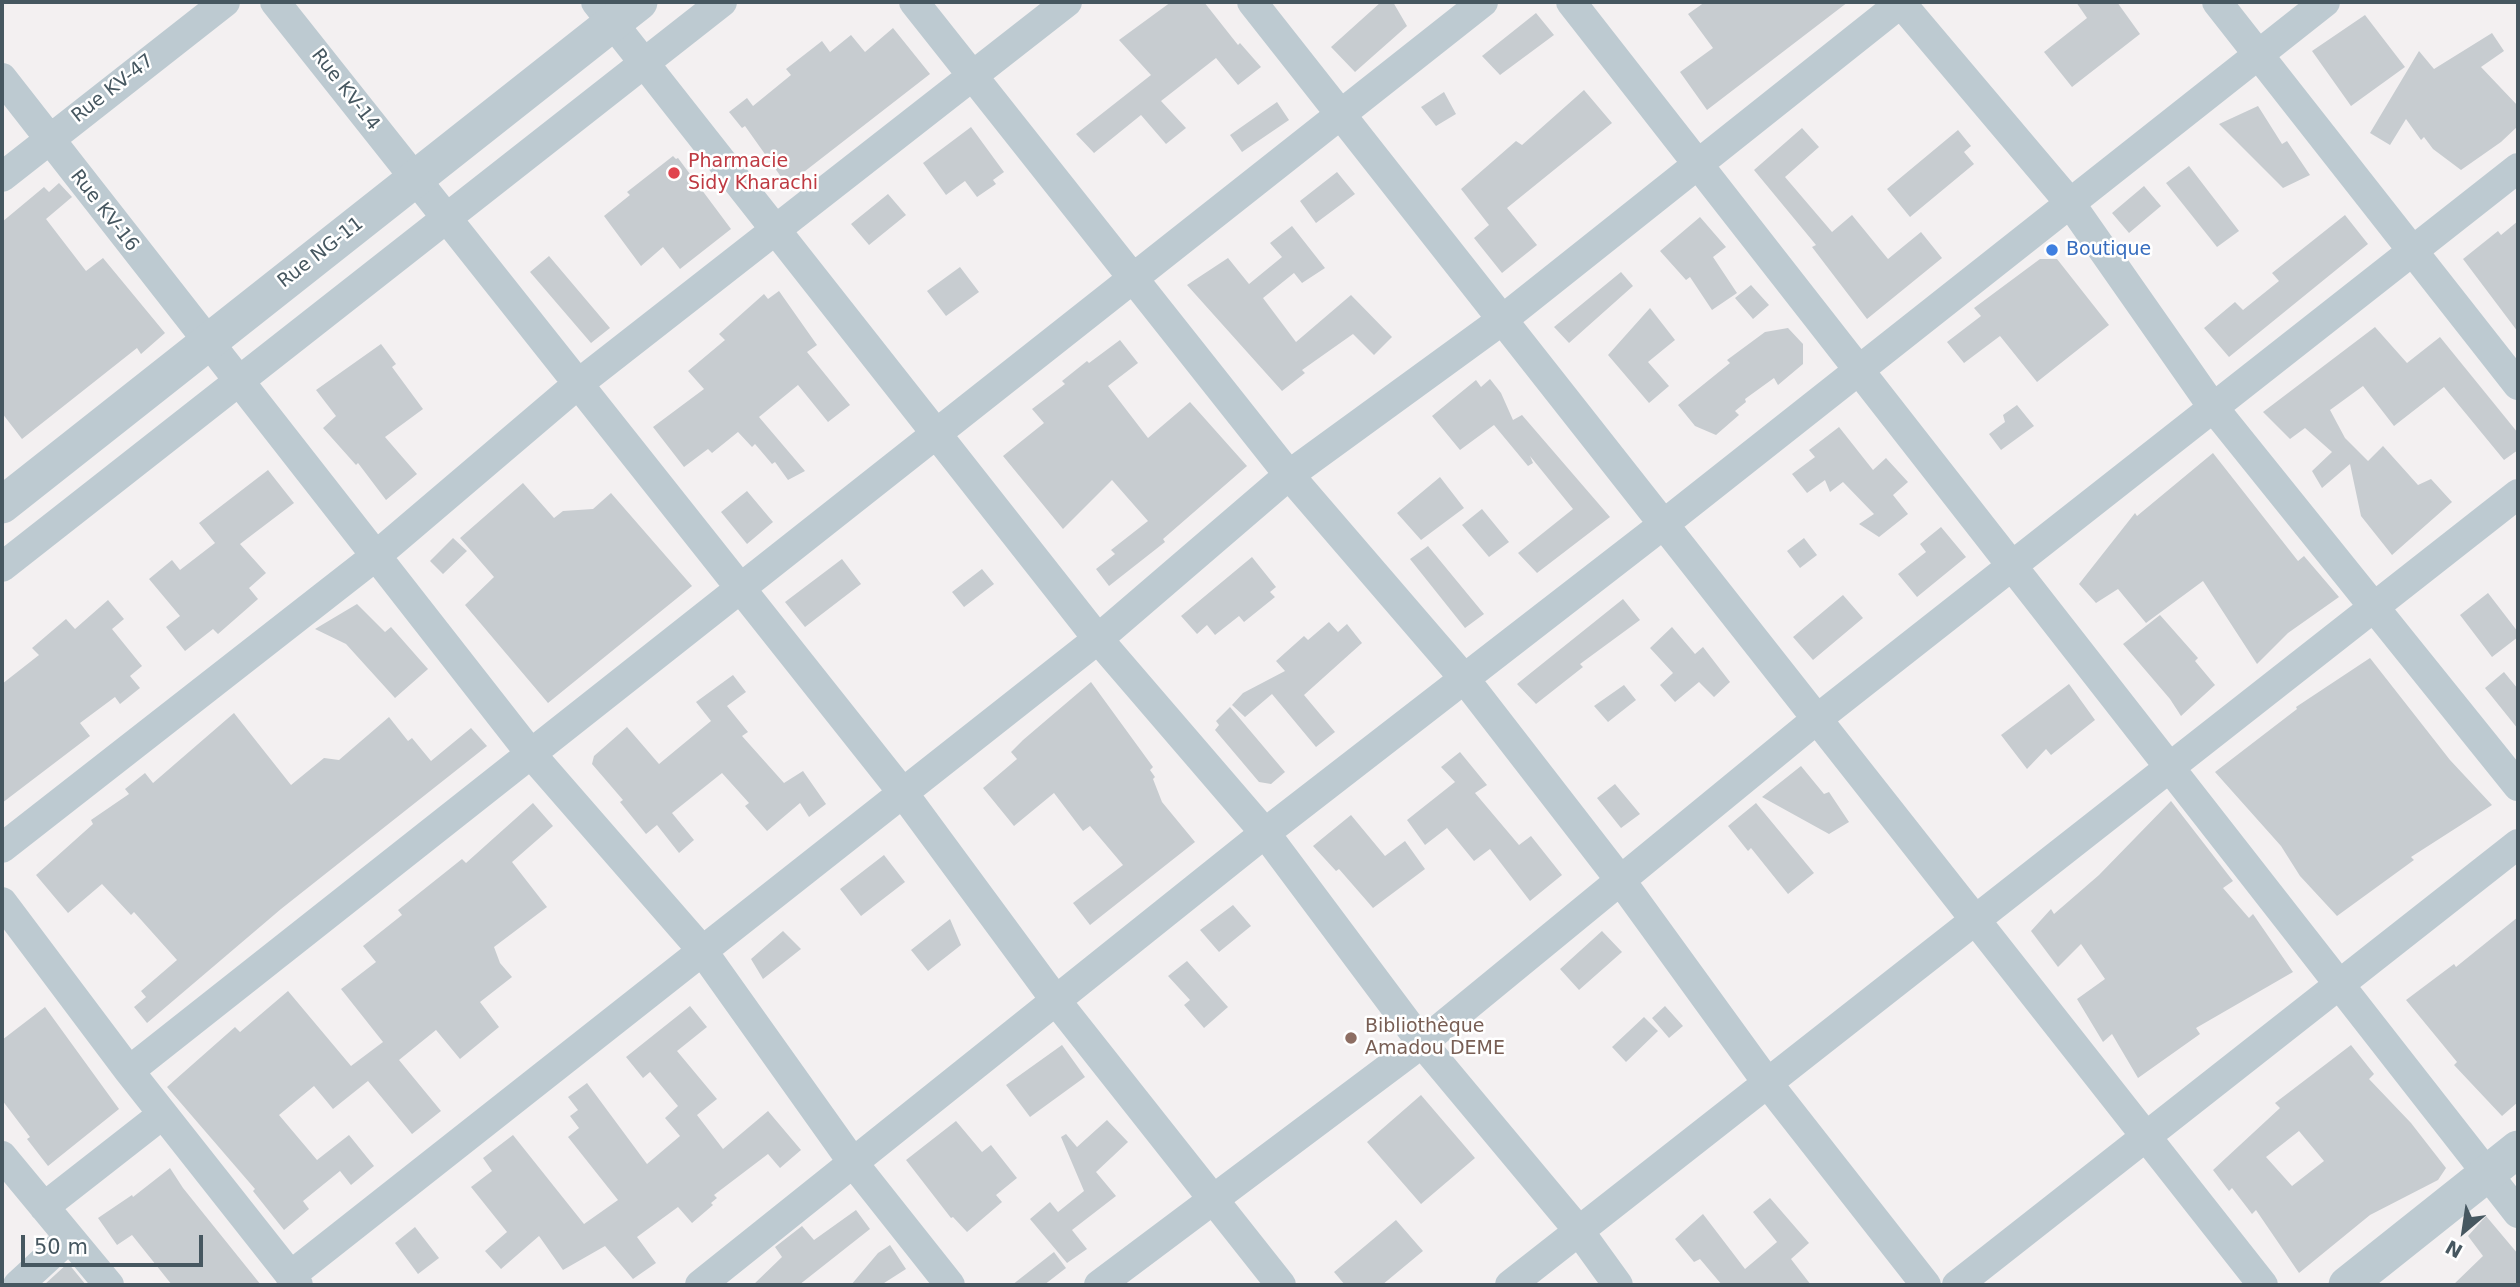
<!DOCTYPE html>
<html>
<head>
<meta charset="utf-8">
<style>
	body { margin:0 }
	#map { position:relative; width:2520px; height:1287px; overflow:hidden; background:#f3f0f1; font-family:"DejaVu Sans",sans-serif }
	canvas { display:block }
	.frame { position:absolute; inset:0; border:4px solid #465760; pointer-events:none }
	.north { position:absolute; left:2429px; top:1196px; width:70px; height:70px; -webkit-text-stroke:5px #fff; paint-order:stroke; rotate:209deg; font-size:19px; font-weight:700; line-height:28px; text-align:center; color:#465760 }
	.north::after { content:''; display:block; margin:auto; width:24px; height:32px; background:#465760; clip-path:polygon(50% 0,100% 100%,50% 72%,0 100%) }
	.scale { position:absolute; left:21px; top:1235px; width:182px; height:32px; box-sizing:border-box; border:4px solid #465760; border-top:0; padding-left:9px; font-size:21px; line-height:24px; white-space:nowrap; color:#465760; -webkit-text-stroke:5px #fff; paint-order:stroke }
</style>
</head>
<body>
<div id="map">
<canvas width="2520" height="1287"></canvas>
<div class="frame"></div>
<div class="north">N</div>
<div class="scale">50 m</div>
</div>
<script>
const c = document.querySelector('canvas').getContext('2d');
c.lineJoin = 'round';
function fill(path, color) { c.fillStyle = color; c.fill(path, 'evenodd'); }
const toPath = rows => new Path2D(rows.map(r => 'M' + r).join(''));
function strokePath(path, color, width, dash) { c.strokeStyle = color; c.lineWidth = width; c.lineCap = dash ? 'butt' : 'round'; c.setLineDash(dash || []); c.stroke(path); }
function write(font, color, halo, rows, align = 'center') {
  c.font = font + ' "DejaVu Sans",sans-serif'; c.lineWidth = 5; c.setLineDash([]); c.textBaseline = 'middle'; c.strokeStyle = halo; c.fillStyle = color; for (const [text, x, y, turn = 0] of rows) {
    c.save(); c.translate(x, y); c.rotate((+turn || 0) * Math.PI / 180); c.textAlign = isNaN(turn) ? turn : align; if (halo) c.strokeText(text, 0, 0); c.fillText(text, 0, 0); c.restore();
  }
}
fill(toPath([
	[1171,2,1204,2,1238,45,1240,43,1261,67,1238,85,1216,58,1161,101,1186,128,1166,144,1141,115,1094,153,1076,134,1151,75,1119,40],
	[1381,2,1393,2,1407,26,1355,72,1331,47],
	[1705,2,1848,2,1707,110,1680,72,1713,48,1688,14],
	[2076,2,2117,2,2140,34,2072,87,2044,52,2087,18],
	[1536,13,1554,35,1500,75,1482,56],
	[2365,15,2405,67,2351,106,2312,51],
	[893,28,930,74,791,182,788,178,784,181,745,126,742,128,729,112,747,98,753,106,791,75,786,69,822,41,830,52,851,35,865,52],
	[2492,33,2504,51,2481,67,2518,106,2518,126,2501,142,2461,170,2433,149,2424,137,2421,140,2406,119,2390,145,2370,133,2419,51,2434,69],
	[1584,90,1612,123,1507,208,1537,245,1502,273,1474,238,1489,225,1461,189,1516,141,1522,145],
	[1444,92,1456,114,1436,126,1421,107],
	[1277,102,1289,120,1242,152,1230,135],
	[2258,106,2282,144,2287,141,2310,175,2283,188,2219,124],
	[971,127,1004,172,993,180,996,184,977,197,965,181,946,195,923,163],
	[1802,128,1819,147,1785,177,1832,232,1852,215,1888,259,1921,232,1942,258,1867,319,1812,247,1816,245,1754,170],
	[1958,130,1971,146,1964,152,1974,164,1910,217,1887,189],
	[673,156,676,159,678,158,731,229,680,269,663,247,641,266,604,216,630,195,627,192],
	[2189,166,2239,231,2217,247,2166,183],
	[1337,172,1355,194,1316,223,1300,201],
	[59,183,72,197,46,219,86,271,103,258,165,333,141,354,137,348,22,439,2,413,2,222,44,187,49,192],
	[2144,186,2161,206,2129,233,2112,213],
	[888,194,906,215,869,245,851,224],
	[2345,215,2368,244,2229,357,2204,328,2235,302,2243,310,2279,281,2272,273],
	[1700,217,1726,247,1713,257,1737,293,1712,310,1690,277,1686,280,1660,251],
	[2518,221,2518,332,2463,259,2498,231,2501,235],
	[1292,226,1325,268,1302,283,1294,273,1263,298,1296,342,1351,295,1392,337,1374,355,1353,334,1302,370,1305,373,1282,391,1187,285,1228,258,1249,284,1282,257,1270,243],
	[549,256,610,328,591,343,530,272],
	[2040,259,2057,259,2109,325,2037,382,2000,336,1964,363,1947,342,1981,316,1974,308],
	[960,267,979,292,946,316,927,291],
	[1621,272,1633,286,1569,343,1554,327],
	[1751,285,1769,305,1753,319,1735,298],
	[779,291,817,345,807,352,850,405,828,422,798,385,759,417,805,471,788,480,775,462,772,464,755,444,752,447,738,432,712,453,708,449,684,467,653,427,704,389,688,371,725,340,719,334,764,294,768,299],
	[1650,308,1675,340,1648,362,1669,386,1649,403,1608,355],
	[2375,327,2407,363,2440,337,2518,433,2518,450,2504,460,2444,387,2394,426,2363,386,2330,410,2345,438,2368,461,2383,446,2418,485,2431,479,2452,502,2392,555,2361,516,2350,464,2322,488,2312,471,2332,452,2305,428,2290,439,2263,412],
	[1788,328,1803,344,1803,364,1778,385,1774,378,1745,399,1746,402,1735,411,1739,415,1716,435,1695,426,1678,405,1730,363,1727,360,1765,332],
	[1120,340,1138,363,1108,386,1148,438,1190,402,1247,466,1163,539,1165,542,1109,586,1096,569,1115,554,1111,550,1148,521,1112,480,1063,529,1003,456,1044,423,1032,409,1065,384,1062,381,1087,361,1089,363],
	[381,344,396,364,392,367,423,409,385,437,417,474,386,500,358,463,356,465,323,428,336,416,316,390],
	[1490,379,1501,393,1513,420,1522,415,1610,517,1537,573,1518,553,1573,509,1530,456,1533,463,1528,466,1494,425,1460,450,1432,416,1476,380,1481,387],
	[2017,405,2034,426,2001,450,1989,434,2005,422,2003,415],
	[1839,427,1873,470,1886,458,1908,482,1893,495,1908,514,1879,537,1859,524,1874,514,1843,482,1830,492,1825,480,1807,493,1792,474,1815,457,1809,450],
	[2213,453,2298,561,2304,556,2339,597,2288,633,2257,664,2203,581,2146,623,2118,589,2096,603,2079,584,2135,513,2137,516],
	[268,470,294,503,240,544,266,573,249,588,258,599,218,634,213,629,185,651,166,627,180,616,149,579,172,560,180,570,215,543,199,523],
	[1440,477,1464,508,1421,540,1397,513],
	[523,483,554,518,563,511,593,509,611,493,692,586,548,703,465,605,494,577,460,538],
	[747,491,773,522,747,544,721,512],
	[1482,509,1509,542,1489,557,1462,525],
	[1941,527,1966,557,1917,597,1898,574,1926,552,1920,544],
	[453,538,467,551,443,574,430,561],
	[1804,538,1817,555,1800,568,1787,551],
	[1428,546,1484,614,1465,628,1410,559],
	[1252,557,1276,587,1270,592,1275,597,1244,622,1239,616,1215,635,1207,625,1197,634,1181,616],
	[842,559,861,584,805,627,785,602],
	[982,569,994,584,964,607,952,592],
	[2488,593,2518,632,2518,637,2492,657,2460,615],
	[1843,595,1863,618,1813,660,1793,637],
	[1623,599,1640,620,1580,664,1583,667,1536,704,1517,684],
	[108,600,124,619,112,629,142,666,130,676,140,688,120,704,115,697,80,723,90,736,2,803,2,684,39,655,32,648,66,619,75,629],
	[357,604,385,632,391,627,428,669,395,698,346,644,315,629],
	[2160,615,2198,658,2195,661,2215,685,2181,716,2170,699,2123,644],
	[1329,622,1338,632,1347,624,1362,643,1304,695,1335,732,1316,747,1272,694,1245,717,1232,705,1243,693,1285,671,1276,661,1304,636,1308,640],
	[1672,627,1695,654,1703,647,1730,682,1714,697,1699,682,1675,702,1660,685,1673,673,1650,648],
	[2370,658,2450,760,2492,805,2411,857,2414,860,2337,916,2300,876,2281,846,2215,772,2297,709,2296,707],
	[2504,672,2518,689,2518,729,2485,688],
	[733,675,746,692,727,706,748,732,742,736,784,783,803,771,826,804,809,817,800,803,767,831,745,806,749,803,722,773,672,813,694,840,679,853,657,825,646,834,620,802,623,800,592,764,594,756,627,727,659,764,711,721,696,702],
	[1091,682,1153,767,1150,770,1155,777,1153,779,1162,802,1195,842,1090,925,1073,903,1123,865,1090,826,1083,831,1054,793,1014,826,983,788,1017,759,1011,752,1023,740],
	[2069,684,2095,720,2051,755,2046,749,2027,769,2001,735],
	[1624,685,1636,700,1608,722,1594,706],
	[1230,707,1285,772,1271,784,1259,782,1215,730,1219,725,1216,721],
	[234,713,291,785,324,758,339,760,389,717,408,741,412,738,431,761,471,728,487,746,281,909,147,1023,134,1007,146,997,141,991,177,960,134,912,131,915,102,884,68,913,36,875,93,824,91,820,129,794,125,789,145,773,153,783],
	[1460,752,1487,785,1475,793,1519,845,1531,836,1562,875,1530,901,1490,849,1474,861,1447,828,1425,845,1407,820,1455,782,1441,767],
	[1801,766,1824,794,1829,792,1849,822,1829,834,1762,797],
	[1615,784,1640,814,1621,828,1597,798],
	[2171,801,2233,881,2223,888,2249,918,2253,914,2293,972,2196,1028,2200,1034,2138,1078,2112,1034,2103,1042,2077,999,2105,979,2081,944,2058,967,2031,931,2051,909,2054,914,2099,875],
	[533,803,553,826,512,862,547,907,494,947,500,963,512,977,480,1002,499,1027,460,1059,436,1030,399,1060,441,1111,412,1134,368,1081,333,1109,314,1086,279,1115,317,1160,349,1135,374,1166,351,1185,340,1171,303,1201,309,1209,284,1230,253,1191,255,1189,167,1087,235,1027,240,1032,288,991,351,1066,383,1042,341,989,376,962,363,946,402,915,398,910,462,859,466,863],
	[1756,803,1814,873,1788,894,1751,848,1748,851,1728,826],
	[1351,815,1385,856,1405,841,1425,869,1373,908,1339,869,1336,871,1313,846],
	[884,855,905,882,861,916,840,889],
	[1233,905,1251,926,1219,952,1200,930],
	[2518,917,2518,1102,2502,1116,2454,1065,2457,1062,2406,1000,2454,964,2456,967],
	[950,919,961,945,928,971,911,950],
	[783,931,801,949,763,979,751,959],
	[1602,931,1622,952,1579,990,1560,969],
	[1187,961,1228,1007,1204,1028,1184,1005,1190,1000,1168,976],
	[690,1006,707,1027,677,1051,717,1099,697,1115,723,1149,768,1111,801,1150,780,1168,768,1154,714,1195,717,1198,711,1203,713,1205,692,1223,678,1207,637,1237,656,1263,633,1279,605,1246,563,1270,539,1236,501,1269,485,1251,507,1232,471,1187,492,1171,483,1158,513,1135,584,1224,618,1200,568,1137,579,1128,570,1116,578,1110,568,1097,587,1083,647,1164,680,1136,665,1118,678,1106,650,1072,643,1078,626,1057],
	[1665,1006,1683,1026,1669,1038,1652,1018],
	[45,1007,119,1109,48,1166,27,1139,30,1137,2,1100,2,1040],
	[1644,1017,1658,1031,1626,1062,1612,1047],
	[1062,1045,1085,1077,1030,1117,1006,1085],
	[2351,1045,2374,1074,2369,1079,2411,1123,2446,1168,2438,1180,2370,1215,2299,1273,2256,1210,2252,1214,2232,1188,2229,1191,2213,1170,2280,1108,2275,1103],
	[2299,1131,2324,1161,2292,1186,2266,1157],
	[1421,1095,1475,1158,1421,1204,1367,1142],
	[1107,1120,1128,1142,1096,1172,1116,1196,1072,1230,1087,1249,1067,1263,1030,1219,1050,1202,1058,1212,1084,1191,1061,1137,1066,1134,1077,1147],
	[956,1121,982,1152,991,1145,1017,1178,996,1195,1002,1202,967,1232,953,1217,951,1218,906,1160],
	[170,1168,183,1188,261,1285,172,1285,132,1235,117,1245,98,1218,132,1195,133,1197],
	[1770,1198,1809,1243,1791,1259,1811,1285,1722,1285,1700,1259,1694,1262,1675,1239,1703,1214,1745,1269,1777,1242,1753,1212],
	[856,1210,870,1229,799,1285,753,1285,782,1257,775,1247,802,1226,814,1240],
	[2486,1216,2518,1254,2518,1285,2453,1285,2483,1256,2468,1236],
	[1396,1220,1423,1251,1382,1285,1345,1285,1334,1272],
	[415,1227,439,1258,418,1274,395,1243],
	[890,1245,906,1269,881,1285,851,1285,878,1253],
	[1054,1252,1066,1268,1044,1285,1012,1285],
	[68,1263,86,1285,44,1285]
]), '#c7ccd0');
strokePath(toPath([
	[275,2,903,793,1057,1002,1281,1285],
	[596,2,1098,639,1265,833,1422,1043,1579,1231,1618,1285],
	[914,2,1289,475,1463,677,1621,881,1769,1085,1926,1285],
	[1252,2,2263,1285],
	[1571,2,2518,1213],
	[1900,2,2070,203,2212,406,2518,786],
	[2217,2,2518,385],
	[2,78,531,754,701,949,854,1164,950,1285],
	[2,177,225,2],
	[2,567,722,2],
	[2,848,377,555,578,384,1067,2],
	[2,902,129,1071,298,1285],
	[129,1071,1483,2],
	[2,1156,109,1285],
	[44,1207,163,1114],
	[290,1276,1098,639,1289,475,1502,320,1902,2],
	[18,1285,69,1238],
	[700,1285,1265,833,1664,524,2325,2],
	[1099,1285,1422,1043,1817,719,2518,168],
	[1510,1285,2518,494],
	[1957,1285,2518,844]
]), '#bdcad1', 30);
strokePath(toPath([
	[2,505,639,2],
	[2347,1285,2518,1149]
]), '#bdcad1', 37);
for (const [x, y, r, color] of [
	[674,173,7,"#e0444e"],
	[2052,250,7,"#3f7fe0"],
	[1351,1038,7,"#8d6e63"]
]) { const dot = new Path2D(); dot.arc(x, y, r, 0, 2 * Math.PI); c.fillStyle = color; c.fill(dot); strokePath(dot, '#fff', 2.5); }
write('19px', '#465760', '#fff', [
	["Rue KV-47",113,89,-38],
	["Rue KV-14",345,90,52],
	["Rue KV-16",104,211,52],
	["Rue NG-11",321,253,-38]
]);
write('19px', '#be3a42', '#fff', [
	["Pharmacie",688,162],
	["Sidy Kharachi",688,184]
], 'left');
write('19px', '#366cbe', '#fff', [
	["Boutique",2066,250]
], 'left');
write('19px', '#785e54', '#fff', [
	["Bibliothèque",1365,1027],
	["Amadou DEME",1365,1049]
], 'left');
</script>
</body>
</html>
